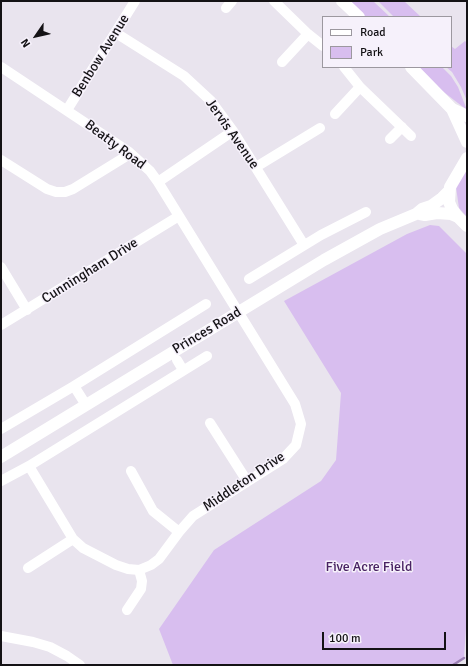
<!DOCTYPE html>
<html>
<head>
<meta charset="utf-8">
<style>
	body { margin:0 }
	#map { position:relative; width:468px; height:666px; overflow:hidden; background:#e9e4ee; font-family:Signika,sans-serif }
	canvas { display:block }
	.frame { position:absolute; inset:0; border:2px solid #141215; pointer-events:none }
	.legend { position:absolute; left:322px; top:16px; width:130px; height:52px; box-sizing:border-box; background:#f6f1fb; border:1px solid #9c989f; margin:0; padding:5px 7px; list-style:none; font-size:12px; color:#141215 }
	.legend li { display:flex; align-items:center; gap:8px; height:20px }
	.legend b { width:20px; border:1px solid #9c989f }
	.north { position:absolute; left:16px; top:16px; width:40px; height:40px; -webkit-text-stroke:3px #f6f1fb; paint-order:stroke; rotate:236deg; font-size:11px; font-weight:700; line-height:16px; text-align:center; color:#141215 }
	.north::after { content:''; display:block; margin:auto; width:14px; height:18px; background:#141215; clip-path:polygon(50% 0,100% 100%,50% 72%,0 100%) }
	.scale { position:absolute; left:322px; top:632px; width:124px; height:18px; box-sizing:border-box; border:2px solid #141215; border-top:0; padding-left:5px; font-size:12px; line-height:14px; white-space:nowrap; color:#141215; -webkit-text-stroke:3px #f6f1fb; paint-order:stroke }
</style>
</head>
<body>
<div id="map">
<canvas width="468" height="666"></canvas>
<div class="frame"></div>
<ul class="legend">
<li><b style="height:5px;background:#fff"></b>Road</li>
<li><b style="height:11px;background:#d8beef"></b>Park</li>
</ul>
<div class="north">N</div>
<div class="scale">100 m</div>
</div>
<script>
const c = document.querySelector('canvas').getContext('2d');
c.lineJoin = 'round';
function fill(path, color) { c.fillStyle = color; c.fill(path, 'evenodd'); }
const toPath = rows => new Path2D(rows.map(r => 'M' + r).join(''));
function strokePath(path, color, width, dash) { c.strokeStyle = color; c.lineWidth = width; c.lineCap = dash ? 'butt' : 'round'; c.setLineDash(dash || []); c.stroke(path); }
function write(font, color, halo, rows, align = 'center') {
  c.font = font + ' Signika,sans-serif'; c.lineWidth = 3; c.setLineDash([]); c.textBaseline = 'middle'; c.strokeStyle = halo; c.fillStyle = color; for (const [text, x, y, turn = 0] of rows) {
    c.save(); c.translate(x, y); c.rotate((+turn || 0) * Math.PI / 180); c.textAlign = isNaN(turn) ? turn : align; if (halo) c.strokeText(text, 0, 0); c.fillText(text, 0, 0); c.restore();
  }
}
fill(toPath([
	[348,1,373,1,390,17,364,17],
	[378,1,404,1,421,17,394,17],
	[465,41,467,43,467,101,461,87,452,72,446,67,451,67,451,46,455,49],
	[416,67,442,67,451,76,458,87,467,110,441,90],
	[467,167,467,217,459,208,456,187],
	[430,225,439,226,467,254,467,613,464,658,453,665,173,665,159,629,214,550,321,481,336,460,341,393,284,301,407,234]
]), '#d8beef');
strokePath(toPath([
	[453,665,464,658]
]), '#9c80b4', 2.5);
strokePath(toPath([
	[274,1,308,34,323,46],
	[226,8,232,1],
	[116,33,184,76,211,101,233,131,304,245],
	[282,62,308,34],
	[1,67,129,152,150,171,158,182,295,404,301,424,296,445,283,459,193,516,179,532,159,559,151,565,139,570,128,569,116,565,83,548,73,539,29,466],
	[344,67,360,87,411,136],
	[67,110,135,1],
	[335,114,360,87],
	[390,139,402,127],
	[1,160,47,189,56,192,65,192,73,189,125,157,129,152],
	[256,167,320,128],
	[158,182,233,131],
	[1,267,27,310],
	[249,279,321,235,366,212],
	[1,325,179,216],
	[177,360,183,370],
	[74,386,86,405],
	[210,423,247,481],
	[1,429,74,386,206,304],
	[131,471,153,511,179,532],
	[1,481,29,466,207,356],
	[28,568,73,539],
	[127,610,141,589,142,581,139,570],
	[1,636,33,642,50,647,67,656,80,665]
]), '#fff', 10);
strokePath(toPath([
	[342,1,359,17],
	[411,67,452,109,467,116],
	[452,109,467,142],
	[467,158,450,187,449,202,452,209,458,217,467,226],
	[420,214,425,215,437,213,451,214,458,217],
	[1,457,324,260,380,229,416,214,422,209,431,206,442,198,449,191]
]), '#fff', 12);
write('14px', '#141215', '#f6f1fb', [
	["Benbow Avenue",101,56,-58],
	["Jervis Avenue",232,134,55],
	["Beatty Road",115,145,37],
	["Cunningham Drive",90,271,-32],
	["Princes Road",207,331,-31],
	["Middleton Drive",244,482,-34]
]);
write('14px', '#492363', '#f6f1fb', [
	["Five Acre Field",369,567]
]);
</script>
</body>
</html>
